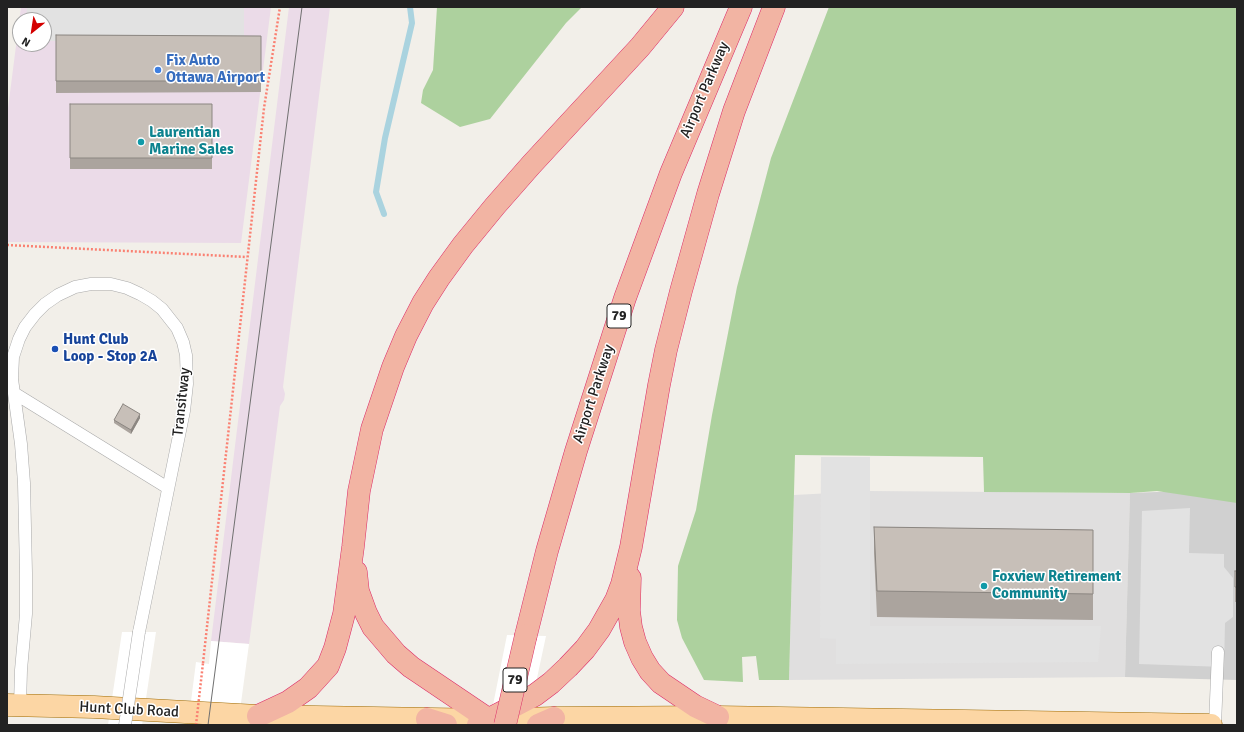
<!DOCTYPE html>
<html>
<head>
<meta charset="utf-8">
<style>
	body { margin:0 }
	#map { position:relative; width:1244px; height:732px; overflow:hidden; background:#f2efe9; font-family:Signika,sans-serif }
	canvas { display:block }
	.frame { position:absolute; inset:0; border:8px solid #222; pointer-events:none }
	.north { position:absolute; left:12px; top:12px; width:40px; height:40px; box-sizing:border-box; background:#fff; border:1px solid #a7a7a7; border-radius:50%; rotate:210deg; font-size:11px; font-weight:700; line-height:16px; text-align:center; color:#222 }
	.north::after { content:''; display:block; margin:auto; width:14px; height:18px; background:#d40000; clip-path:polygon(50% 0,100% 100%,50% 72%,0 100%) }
</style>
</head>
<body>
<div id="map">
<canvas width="1244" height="732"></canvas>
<div class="frame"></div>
<div class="north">N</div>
</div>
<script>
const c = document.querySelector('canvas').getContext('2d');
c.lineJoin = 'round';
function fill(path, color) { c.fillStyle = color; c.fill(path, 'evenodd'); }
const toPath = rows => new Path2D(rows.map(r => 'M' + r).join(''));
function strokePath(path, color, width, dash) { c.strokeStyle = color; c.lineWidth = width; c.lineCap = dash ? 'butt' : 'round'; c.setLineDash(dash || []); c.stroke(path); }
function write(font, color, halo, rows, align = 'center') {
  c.font = font + ' Signika,sans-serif'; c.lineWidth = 3; c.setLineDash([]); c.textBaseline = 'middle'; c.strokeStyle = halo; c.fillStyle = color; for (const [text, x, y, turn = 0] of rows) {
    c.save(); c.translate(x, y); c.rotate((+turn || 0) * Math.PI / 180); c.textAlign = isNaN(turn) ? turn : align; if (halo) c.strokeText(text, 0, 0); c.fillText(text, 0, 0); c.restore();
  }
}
fill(toPath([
	[870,491,1130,493,1125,677,789,680,794,495]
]), '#e0dfdf');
fill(toPath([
	[21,7,271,7,241,243,7,242,7,116],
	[20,20,44,20,44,44,20,44],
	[289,7,330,7,283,387,285,394,284,400,280,406,249,644,211,641]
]), '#ebdbe8');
fill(toPath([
	[1237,489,1237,680,1125,677,1130,493]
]), '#d0d0d0');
fill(toPath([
	[437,7,582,7,566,23,490,119,460,127,421,103,423,90,433,70],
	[829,7,1237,7,1237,503,1157,491,1130,493,984,492,983,457,795,455,789,680,759,680,756,656,742,657,743,682,704,680,682,638,677,620,678,566,696,510,712,415,737,287,771,158]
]), '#add19e');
fill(toPath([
	[27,7,244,7,244,40,44,41,44,20,26,20],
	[821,457,870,457,870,626,1101,626,1098,662,836,664,836,639,820,638],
	[1190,508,1189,553,1224,554,1224,567,1233,578,1233,617,1225,623,1224,667,1139,664,1142,511]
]), '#e2e2e2');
fill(toPath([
	[122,632,156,632,142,725,108,725],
	[507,635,546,636,527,725,489,725],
	[211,641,249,644,238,725,188,725,196,662,209,664]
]), '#fff');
strokePath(toPath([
	[384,214,376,192,385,138,412,23,410,7]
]), '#aad3df', 6);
const service = toPath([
	[14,393,168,488],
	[20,705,21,670,26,614,26,573,24,483,21,444,12,379,13,357,19,339,25,327,35,314,45,304,58,295,75,287,91,284,111,284,127,288,140,294,152,301,162,309,177,328,183,342,186,355,187,384,184,411,139,632],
	[1215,725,1218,652]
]);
const primary = toPath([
	[7,705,94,707,258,716,489,720,554,718,718,717,1211,725]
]);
const trunk = toPath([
	[356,572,358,591,366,613,373,627,396,654,411,667,497,725],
	[630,578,629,611,631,627,635,642,642,658,650,671,661,683,695,706,718,717],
	[526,635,547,551,576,451,625,298,671,173,741,7],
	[258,716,288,702,308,688,328,666,335,648,344,614,353,547,359,491,372,429,393,367,406,336,423,303,439,278,463,245,495,206,531,165,640,47,673,7],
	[427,719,446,725],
	[478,725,535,695,551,683,568,667,585,649,599,630,616,600,622,584,631,547,659,385,666,350,681,291,708,194,734,111,774,7],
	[538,725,554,718]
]);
strokePath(service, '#a9a9a9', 13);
strokePath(primary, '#a06b00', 23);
strokePath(trunk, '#dc2a67', 23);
strokePath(toPath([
	[7,245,247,257],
	[203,663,264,108,280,7]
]), '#fa8072', 2.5, [2, 2]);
strokePath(service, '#fff', 12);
strokePath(primary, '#fcd6a4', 22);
strokePath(trunk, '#f2b4a3', 22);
strokePath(toPath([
	[208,725,302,7]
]), '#707070', 1);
const serviceBridge = toPath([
	[125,725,139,632]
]);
const trunkBridge = toPath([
	[505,725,526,635]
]);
strokePath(serviceBridge, '#a9a9a9', 13, []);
strokePath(trunkBridge, '#dc2a67', 23, []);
strokePath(toPath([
	[196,725,203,663]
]), '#fa8072', 2.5, [2, 2]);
strokePath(serviceBridge, '#fff', 12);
strokePath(trunkBridge, '#f2b4a3', 22);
fill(toPath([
	[56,35,261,36,261,92,56,93],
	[70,104,212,104,212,169,70,169],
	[140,418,131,434,114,423,114,420],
	[874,527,1093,530,1093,620,877,617,874,553],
	[1235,571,1237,571,1237,602,1235,602]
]), '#aba49e');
fill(toPath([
	[140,414,140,418,131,434,131,430]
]), '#8b8681');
const building = toPath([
	[56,35,261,36,261,81,56,81,56,35],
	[70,104,212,104,212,158,70,158,70,104],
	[123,404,140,414,131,430,114,420,123,404],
	[874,527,1093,530,1093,594,877,591,874,527],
	[1235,571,1237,571,1237,587,1235,587,1235,571]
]);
fill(building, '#c7bfb8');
strokePath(building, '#8b8681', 1);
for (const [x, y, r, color] of [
	[158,70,4,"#3f7fe0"],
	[141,142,4,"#0f9aa8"],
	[55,349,4,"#1a4fb4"],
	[984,586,4,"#0f9aa8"]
]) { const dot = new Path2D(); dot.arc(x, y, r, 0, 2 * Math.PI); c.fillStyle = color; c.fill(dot); strokePath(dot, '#fff', 1.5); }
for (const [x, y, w] of [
	[619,316,24],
	[515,680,24]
]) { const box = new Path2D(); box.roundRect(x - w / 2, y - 12, w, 24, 3); c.fillStyle = '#fff'; c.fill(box); strokePath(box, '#222', 1); }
write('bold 14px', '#222', null, [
	["79",619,316],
	["79",515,680]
]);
write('bold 15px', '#366cbe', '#fff', [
	["Fix Auto",166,61],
	["Ottawa Airport",166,78]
], 'left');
write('15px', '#222', '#fff', [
	["Airport Parkway",705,90,-67],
	["Airport Parkway",594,394,-72],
	["Transitway",182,402,-84],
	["Hunt Club Road",129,710,3]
]);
write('bold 15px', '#0d838f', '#fff', [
	["Laurentian",149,133],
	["Marine Sales",149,150],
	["Foxview Retirement",992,577],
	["Community",992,594]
], 'left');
write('bold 15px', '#164399', '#fff', [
	["Hunt Club",63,340],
	["Loop - Stop 2A",63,357]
], 'left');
</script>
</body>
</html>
